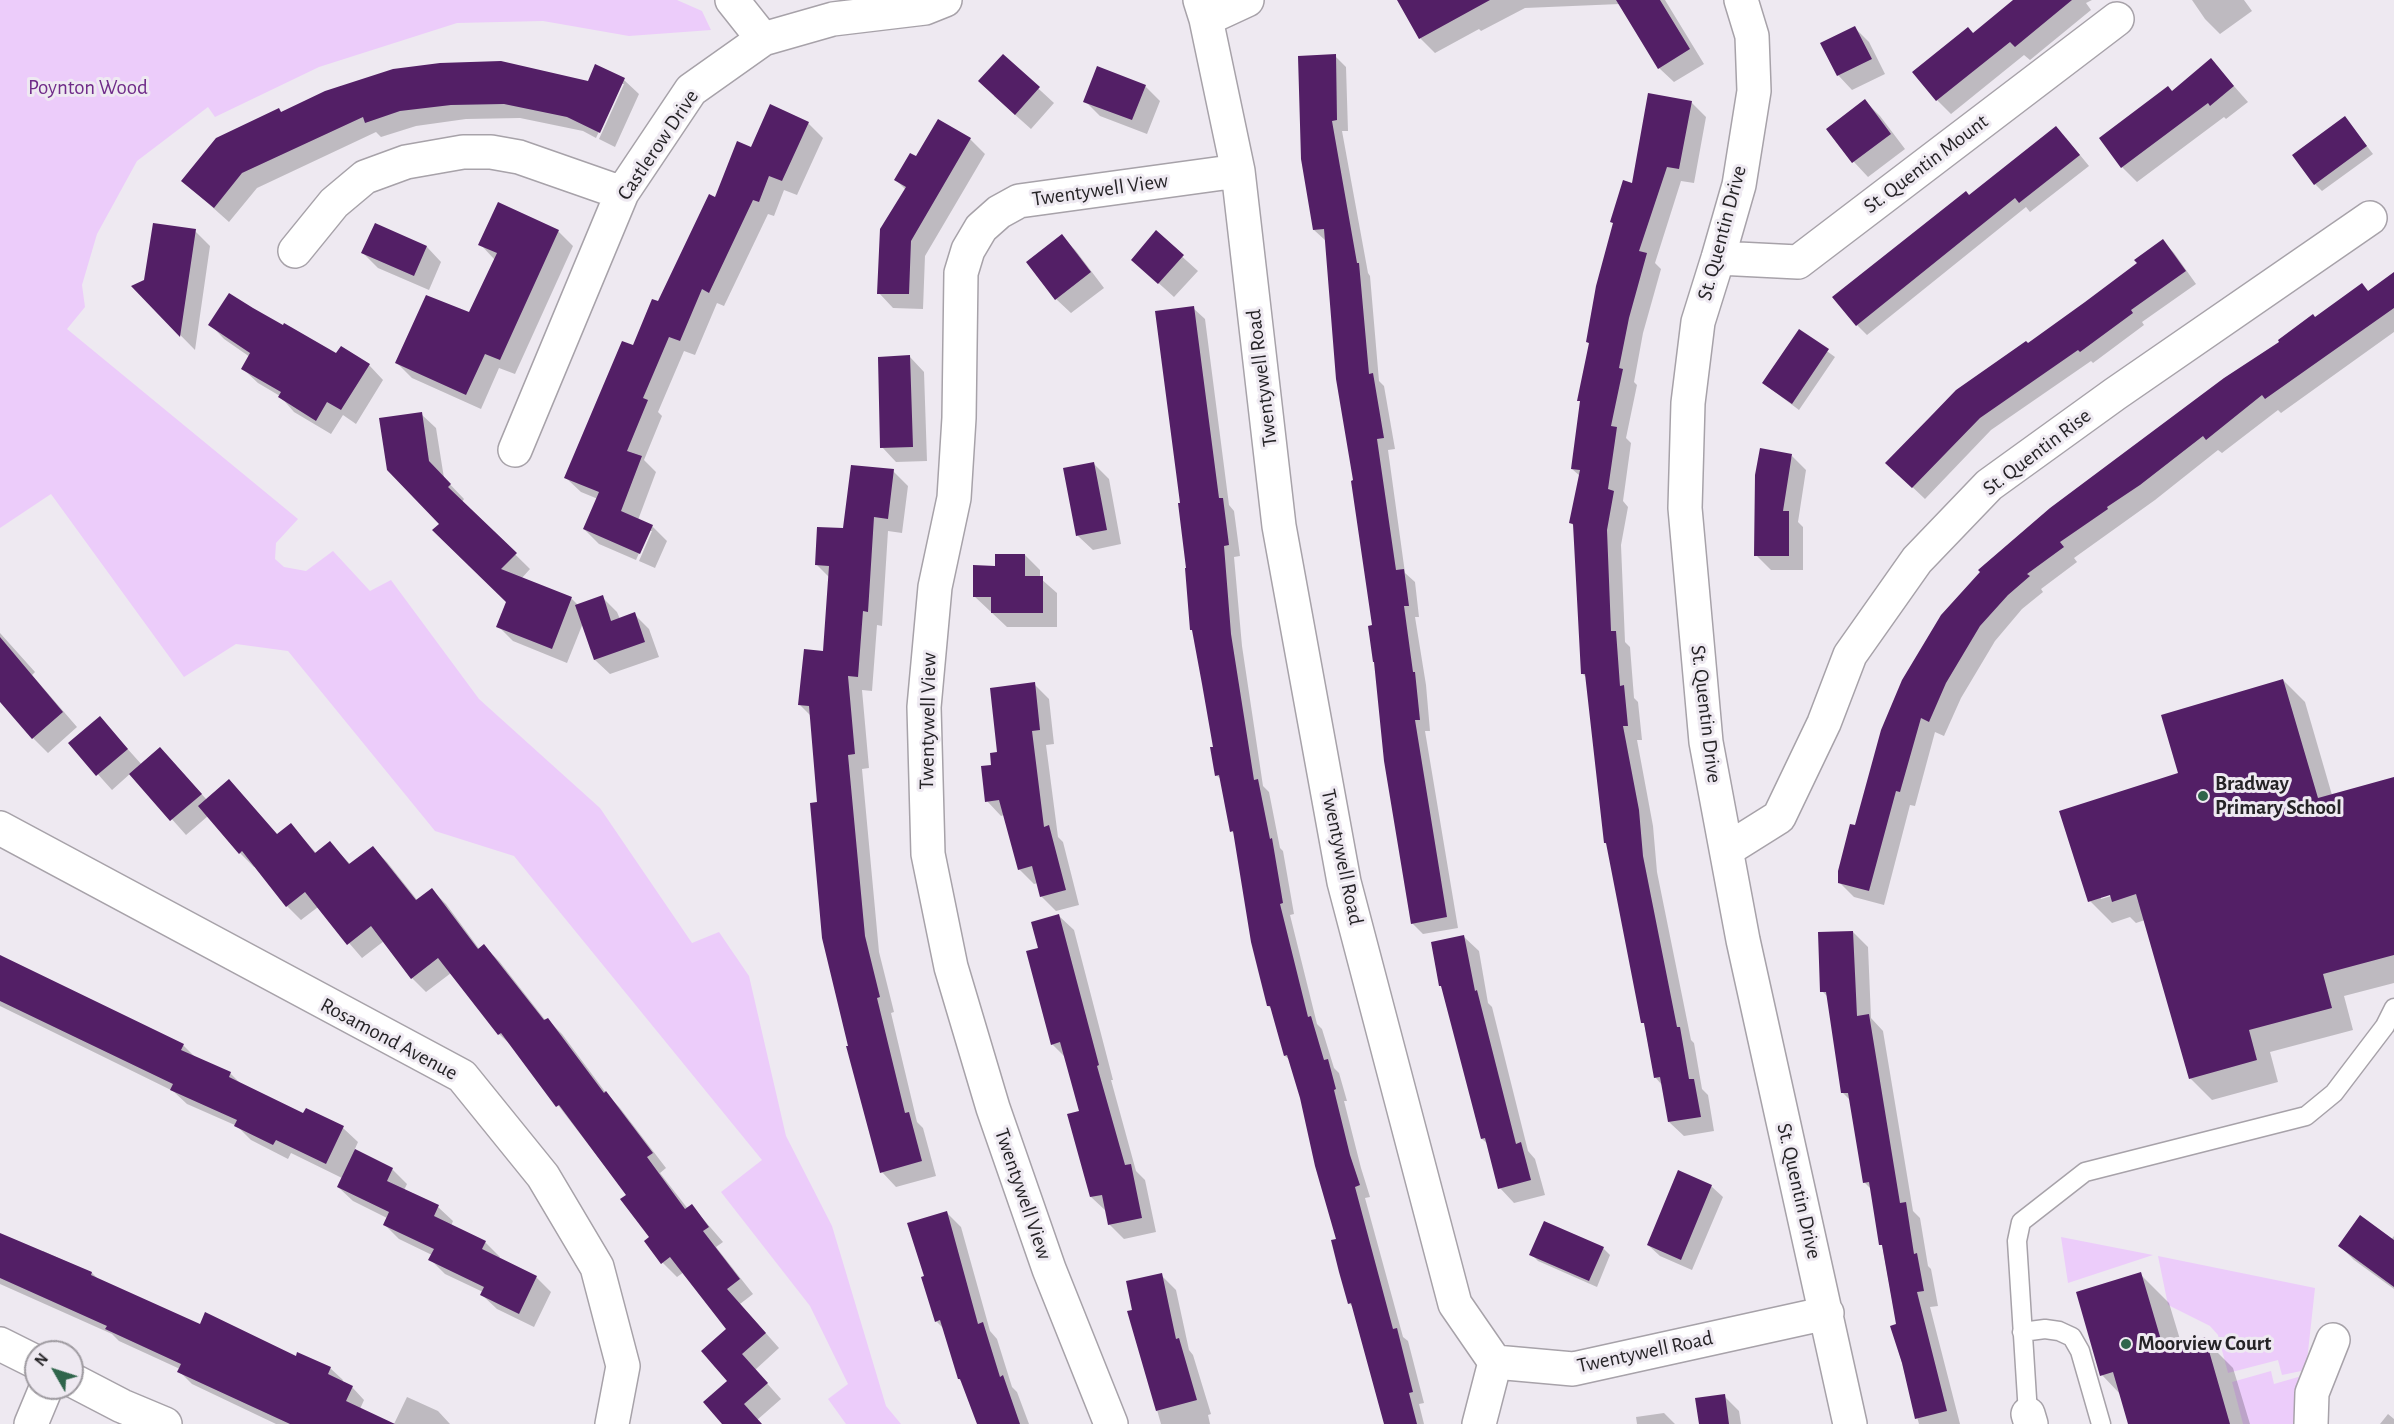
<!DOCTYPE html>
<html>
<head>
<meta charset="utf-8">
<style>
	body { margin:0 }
	#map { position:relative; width:2394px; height:1424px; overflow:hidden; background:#eee9f1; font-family:"Alegreya Sans",sans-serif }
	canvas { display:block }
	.north { position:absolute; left:24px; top:1340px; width:60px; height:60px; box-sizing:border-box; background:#eee9f1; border:2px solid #9e9aa0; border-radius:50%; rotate:309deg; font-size:16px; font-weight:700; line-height:24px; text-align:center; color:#252326 }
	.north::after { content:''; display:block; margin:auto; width:21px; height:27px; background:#2f654b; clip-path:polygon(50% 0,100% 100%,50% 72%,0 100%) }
</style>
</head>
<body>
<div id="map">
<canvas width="2394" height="1424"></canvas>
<div class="north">N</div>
</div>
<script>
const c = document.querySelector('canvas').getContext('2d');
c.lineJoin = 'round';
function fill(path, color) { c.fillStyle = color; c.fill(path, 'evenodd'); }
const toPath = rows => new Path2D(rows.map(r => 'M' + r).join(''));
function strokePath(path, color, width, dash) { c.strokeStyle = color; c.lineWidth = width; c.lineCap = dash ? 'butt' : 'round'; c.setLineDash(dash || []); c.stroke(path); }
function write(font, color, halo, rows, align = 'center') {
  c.font = font + ' "Alegreya Sans",sans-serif'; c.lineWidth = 6; c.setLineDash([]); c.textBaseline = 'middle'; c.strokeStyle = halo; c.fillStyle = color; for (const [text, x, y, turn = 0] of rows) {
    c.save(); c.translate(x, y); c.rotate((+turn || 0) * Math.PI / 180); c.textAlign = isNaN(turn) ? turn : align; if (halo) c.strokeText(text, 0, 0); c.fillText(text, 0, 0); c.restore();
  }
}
fill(toPath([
	[0,0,677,0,702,11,711,30,629,36,543,21,457,23,319,67,215,117,208,107,137,161,97,234,82,285,85,307,67,329,298,519,276,543,275,559,284,567,306,571,333,551,370,591,391,580,479,699,600,808,692,943,719,932,749,976,786,1136,832,1226,886,1406,901,1424,846,1424,828,1399,848,1384,810,1306,721,1192,762,1160,514,856,435,831,288,651,236,644,184,677,51,494,0,528],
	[2061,1237,2153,1255,2068,1283],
	[2158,1256,2315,1288,2306,1370,2282,1375,2278,1360,2228,1373,2218,1335,2210,1326,2168,1305],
	[2271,1371,2274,1384,2305,1375,2299,1424,2243,1424,2232,1382]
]), '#ecccfa');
fill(toPath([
	[1419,0,1665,0,1704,64,1674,82,1659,68,1620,4,1525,8,1481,31,1479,29,1435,53,1420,38,1403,8],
	[2016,0,2092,0,2086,3,2091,10,2030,60,2024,55,1951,114,1937,100,1973,35],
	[2192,0,2244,0,2252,11,2220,34,2205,19],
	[1855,28,1869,42,1885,74,1852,90,1838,75],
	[1003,56,1054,103,1031,129,994,96],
	[1335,56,1346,67,1348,131,1342,131,1368,273,1370,276,1379,381,1384,386,1395,449,1388,450,1405,573,1415,582,1419,617,1415,617,1426,685,1430,731,1425,731,1458,928,1423,934,1412,923,1326,241,1314,230],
	[2211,60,2248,102,2226,119,2224,117,2137,182,2122,167,2102,138,2172,92],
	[596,66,624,80,639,94,615,147,599,139,624,84,621,84,596,138,583,131,520,118,466,119,416,126,381,137,376,132,257,188,229,222,183,181,282,113,589,82],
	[1145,86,1160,101,1147,134,1100,116,1085,101],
	[1865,101,1880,116,1905,149,1868,177,1854,162,1828,129],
	[1691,102,1706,117,1694,183,1681,181,1655,263,1661,269,1643,333,1634,382,1637,385,1626,438,1631,443,1623,501,1628,507,1621,545,1625,642,1630,647,1634,698,1638,702,1642,740,1637,740,1653,826,1657,872,1691,1040,1694,1043,1702,1089,1708,1095,1714,1131,1684,1136,1669,1122,1662,1085,1655,1077,1608,845,1605,843,1586,677,1583,674,1574,526,1570,522,1580,476,1572,469,1581,403,1579,400,1590,345,1587,341,1633,185],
	[2345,118,2373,154,2322,191,2315,184],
	[938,121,970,139,985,154,925,256,923,309,893,308,879,293,906,190,896,180,916,158],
	[808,123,823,138,797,195,784,190,774,216,768,214,724,306,717,303,695,355,684,351,658,412,662,416,644,460,656,472,638,520,652,526,667,541,655,568,639,561,652,531,649,531,636,560,599,544,584,529,598,499,581,492,566,478,633,347,716,199,752,149],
	[2066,138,2089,166,2030,212,2026,207,1867,335,1857,325,1969,196],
	[376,225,427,247,441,262,429,290,378,268,363,253],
	[195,231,210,246,195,350,133,287,146,281],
	[558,231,573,246,515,374,499,368,481,409,412,378,397,363,470,314,495,260,480,244],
	[1156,233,1198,271,1174,297,1133,260],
	[1062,236,1076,251,1104,288,1071,313,1056,299],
	[2163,241,2174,253,2196,284,2142,322,2144,325,2093,363,2091,361,1991,430,1925,499,1887,463,2028,345,2139,264],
	[2394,274,2394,332,2281,413,2278,410,2222,453,2218,450,2155,500,2074,558,2077,562,2041,589,2043,592,2022,609,1995,641,1961,698,1944,736,1935,732,1915,806,1910,805,1884,905,1854,897,1839,882,1856,827,1942,616,2316,319,2362,285,2369,292],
	[1193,308,1205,319,1229,505,1234,511,1240,556,1234,557,1242,646,1263,786,1269,792,1280,848,1283,851,1294,914,1290,915,1317,1024,1322,1029,1334,1068,1339,1073,1347,1101,1344,1101,1361,1168,1370,1197,1365,1198,1403,1337,1408,1341,1424,1403,1419,1404,1424,1424,1385,1424,1353,1307,1349,1303,1338,1240,1301,1098,1291,1061,1285,1056,1272,1009,1268,1006,1235,834,1231,831,1222,780,1216,775,1214,748,1194,632,1191,629],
	[252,309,337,355,369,365,383,380,356,424,343,415,331,434,294,412,280,396,258,383,243,369,250,357,224,339,210,324],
	[1799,331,1835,357,1799,410,1763,383],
	[910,357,924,372,927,461,896,462,882,447],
	[421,414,436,428,444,478,464,499,462,502,530,569,521,579,572,599,578,605,602,597,617,612,620,619,634,614,649,629,659,657,610,674,595,660,583,623,567,663,513,641,498,626,508,602,441,524,388,469],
	[1792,456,1806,470,1798,522,1803,527,1803,570,1771,570,1756,555],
	[1094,464,1109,479,1121,544,1093,550,1078,536],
	[893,471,908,486,902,533,888,531,882,626,877,625,872,691,862,690,869,768,862,769,879,952,894,1012,891,1013,917,1122,923,1128,936,1176,896,1187,882,1172,850,1047,819,803,811,716,800,705,825,652,830,578,816,564],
	[1025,555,1040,570,1040,578,1057,593,1057,627,1007,627,974,596,996,567],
	[0,633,35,672,32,675,77,727,48,753,33,738,0,694],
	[2283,680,2305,702,2332,795,2394,781,2394,983,2344,996,2353,1030,2270,1052,2278,1082,2212,1100,2190,1078,2145,920,2136,923,2130,917,2112,923,2090,901,2180,774],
	[2117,891,2118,894,2101,899,2101,896],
	[1034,684,1049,699,1054,744,1046,745,1058,837,1063,842,1079,905,1056,911,1041,896,1038,883,1034,884,1019,869,1004,815,1001,816,987,801,992,766],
	[100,718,142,765,160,749,207,800,278,835,291,825,317,854,330,843,351,865,373,848,387,862,418,901,432,890,446,904,480,950,484,946,499,961,546,1021,548,1020,562,1034,606,1093,620,1108,666,1168,660,1173,688,1209,692,1206,723,1242,716,1247,753,1294,740,1304,779,1348,755,1370,781,1399,757,1420,761,1424,724,1424,729,1381,728,1330,684,1272,677,1277,663,1263,628,1196,514,1048,499,1034,451,973,426,992,412,978,384,941,362,958,318,907,301,920,287,906,256,866,254,867,240,853,208,816,186,835,131,773,112,790,70,743],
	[1059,916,1074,930,1113,1080,1111,1080,1136,1171,1145,1180,1156,1232,1124,1239,1109,1224,1106,1211,1091,1197,1080,1112,1066,1058,1052,1044,1040,949],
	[1853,932,1868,947,1871,1018,1883,1031,1913,1211,1920,1218,1928,1266,1931,1269,1938,1306,1930,1307,1960,1424,1919,1424,1892,1327,1897,1326,1872,1190,1864,1182,1851,1101,1842,1092,1829,998,1822,991],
	[1464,937,1479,951,1488,1003,1492,1007,1528,1151,1535,1159,1545,1195,1514,1203,1500,1188,1489,1145,1482,1139,1444,989,1440,985],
	[0,956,183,1045,197,1059,230,1073,241,1084,304,1115,306,1110,343,1128,358,1142,354,1151,392,1169,407,1184,404,1190,438,1207,453,1221,451,1226,485,1242,500,1257,498,1259,536,1277,551,1292,534,1327,497,1309,482,1295,483,1292,445,1274,430,1259,432,1255,399,1239,384,1224,387,1218,353,1201,338,1187,342,1178,291,1153,288,1159,251,1140,237,1126,187,1104,173,1091,0,1006],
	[1711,1186,1723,1197,1692,1270,1660,1256,1648,1245],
	[946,1212,961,1227,990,1331,997,1339,1012,1387,1017,1392,1029,1424,978,1424,964,1384,959,1379,944,1329,936,1321,926,1277],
	[0,1235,42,1254,43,1251,92,1273,100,1281,200,1326,330,1368,343,1380,342,1382,352,1387,364,1400,360,1409,392,1424,276,1424,192,1384,179,1371,180,1369,119,1341,112,1334,0,1284],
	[2394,1236,2394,1289,2354,1260,2340,1246,2391,1240],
	[1603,1248,1610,1255,1597,1287,1538,1261,1531,1254],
	[2140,1274,2169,1303,2182,1346,2204,1339,2233,1368,2250,1424,2130,1424,2121,1395,2102,1375],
	[1161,1275,1176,1290,1189,1350,1193,1355,1211,1414,1208,1415,1210,1424,1161,1424,1129,1312,1134,1311],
	[1724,1396,1739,1411,1741,1424,1700,1424],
	[407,1397,438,1411,450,1424,394,1424],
	[1664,1413,1675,1424,1637,1424,1636,1417],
	[2388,1414,2394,1419,2394,1424,2380,1424]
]), '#0003');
fill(toPath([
	[1397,0,1490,0,1419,39],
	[1616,0,1660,0,1690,49,1658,69],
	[2013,0,2072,0,2015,47,2010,42,1936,101,1912,72,1968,27,1973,33],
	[1855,26,1872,59,1837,76,1820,43],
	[1003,54,1040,87,1015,115,978,81],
	[1336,54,1337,120,1332,121,1357,263,1359,263,1369,374,1373,373,1384,438,1377,439,1396,570,1404,569,1409,606,1404,606,1413,672,1415,672,1420,720,1415,720,1447,917,1411,924,1384,761,1374,662,1373,662,1368,626,1372,625,1351,481,1353,480,1336,379,1324,229,1313,230,1301,159,1298,56],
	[2211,58,2234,86,2210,106,2208,103,2121,168,2099,138,2168,86,2172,91],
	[501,61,588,81,595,64,625,78,600,133,567,117,504,104,451,105,400,111,365,123,363,117,242,173,214,208,181,181,216,138,279,108,281,112,325,91,393,69,440,63],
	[1097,66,1146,85,1132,120,1083,102],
	[1648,93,1692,101,1679,169,1667,167,1639,251,1647,253,1629,318,1619,368,1623,369,1611,426,1617,427,1608,489,1614,491,1607,530,1611,631,1616,631,1620,686,1624,685,1628,726,1623,726,1639,810,1643,856,1677,1027,1680,1027,1689,1079,1694,1079,1701,1117,1668,1122,1660,1077,1654,1078,1644,1023,1641,1023,1606,843,1604,843,1585,674,1581,674,1573,524,1569,523,1580,470,1571,469,1580,401,1577,401,1589,343,1586,342,1596,286,1613,223,1610,222,1623,180,1632,183],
	[1865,99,1891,134,1852,163,1826,129],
	[770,104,809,122,782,181,769,176,759,202,753,200,709,293,702,289,680,341,669,337,643,398,648,400,627,451,642,456,621,511,653,525,640,554,583,529,599,492,564,478,622,341,633,345,652,299,658,301,709,194,715,197,737,141,751,147],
	[2345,116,2367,146,2314,185,2292,155],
	[938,119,971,138,911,241,909,294,877,294,880,229,906,187,894,180,910,153,916,156],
	[2056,126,2080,155,2019,203,2015,198,1856,326,1832,297,1966,191,1969,195],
	[498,202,559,230,500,360,485,354,466,395,395,363,426,295,469,312,497,253,478,245],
	[153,223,196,229,180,337,131,286,144,280],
	[375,223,427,246,414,276,361,253],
	[1156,230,1184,255,1158,284,1131,260],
	[1062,234,1091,272,1055,300,1026,262],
	[2163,239,2186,271,2131,310,2133,313,2080,352,2078,350,1980,418,1912,488,1885,463,1930,417,1932,419,1930,417,1956,390,2026,341,2028,343,2085,302,2137,263,2134,260],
	[2394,272,2394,308,2265,399,2262,395,2206,440,2203,436,2140,485,2107,507,2108,509,2060,542,2064,547,2027,574,2030,576,2008,595,1980,626,1946,683,1929,722,1921,718,1900,792,1896,791,1869,891,1838,883,1838,871,1850,824,1855,825,1881,730,1902,680,1941,615,1980,572,1978,570,2050,508,2224,378,2279,342,2278,340,2313,314,2315,317,2362,283,2368,291],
	[229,293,253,308,283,325,284,323,336,353,341,346,370,364,341,410,327,402,316,421,278,397,281,392,241,369,250,353,208,325],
	[1194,306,1219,498,1223,498,1229,545,1224,546,1231,634,1254,780,1258,779,1270,839,1272,838,1283,903,1280,904,1308,1017,1311,1016,1324,1060,1328,1059,1336,1089,1334,1090,1350,1155,1360,1185,1355,1187,1393,1329,1397,1328,1413,1392,1409,1393,1417,1424,1384,1424,1351,1303,1348,1304,1339,1272,1331,1240,1336,1239,1315,1166,1300,1098,1287,1055,1284,1056,1270,1006,1267,1006,1251,942,1233,831,1230,832,1219,775,1215,776,1210,747,1213,747,1202,684,1192,630,1190,630,1185,568,1186,568,1178,503,1180,503,1155,311],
	[1799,329,1829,349,1792,404,1762,383],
	[910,355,913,447,880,448,878,357],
	[422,412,429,461,451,484,448,487,517,553,501,569,572,597,552,649,496,627,506,602,432,530,439,524,387,470,379,418],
	[1760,448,1792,454,1783,511,1789,511,1789,556,1754,556,1755,475],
	[1094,462,1107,530,1076,536,1063,468],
	[851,465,894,469,888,519,874,517,868,612,863,611,858,677,848,676,855,754,848,755,865,936,880,997,877,998,905,1113,909,1112,922,1161,880,1173,846,1046,848,1046,822,938,810,803,817,802,809,706,798,705,804,649,823,651,829,566,815,565,817,527,843,528],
	[995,554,1025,554,1025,576,1043,576,1043,613,991,613,991,597,973,597,973,565,995,566],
	[603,595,611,621,635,612,645,642,594,660,575,605],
	[0,637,63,712,32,739,0,702],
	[2283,679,2318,798,2394,777,2394,955,2323,974,2332,1008,2249,1030,2257,1060,2189,1079,2136,894,2112,902,2110,895,2088,902,2059,811,2178,773,2161,715],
	[1035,682,1040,730,1032,731,1044,827,1049,825,1066,890,1040,897,1032,866,1018,870,999,800,985,802,981,766,991,765,990,753,997,752,990,688],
	[100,716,128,749,96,776,68,743],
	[160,747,202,794,170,821,129,774],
	[229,779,277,834,291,823,315,853,330,841,349,864,373,846,416,900,432,888,478,949,484,944,544,1020,548,1018,604,1093,606,1091,653,1153,647,1157,685,1209,692,1204,709,1227,703,1231,740,1279,727,1289,766,1333,742,1354,768,1383,744,1404,762,1424,722,1424,703,1402,727,1381,701,1351,726,1329,670,1257,661,1264,644,1241,649,1237,620,1199,626,1195,559,1105,556,1107,501,1033,498,1035,438,958,411,979,371,926,347,945,305,892,286,907,242,851,239,854,198,806],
	[1059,914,1099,1065,1097,1066,1125,1165,1131,1164,1142,1218,1108,1225,1102,1195,1090,1197,1067,1114,1079,1111,1060,1042,1051,1045,1026,951,1038,948,1031,922],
	[1853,931,1857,1016,1869,1014,1900,1203,1906,1202,1914,1254,1917,1253,1924,1291,1917,1292,1947,1411,1915,1419,1902,1363,1890,1326,1896,1324,1882,1245,1879,1245,1869,1182,1863,1183,1848,1093,1841,1093,1826,992,1820,992,1818,932],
	[1464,935,1475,991,1477,990,1516,1144,1521,1142,1531,1180,1498,1189,1485,1138,1481,1139,1441,986,1439,986,1431,942],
	[0,955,184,1044,181,1050,231,1072,229,1077,303,1113,306,1108,344,1126,326,1164,276,1140,273,1145,234,1126,237,1120,170,1090,173,1084,0,1001],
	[355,1149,393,1168,387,1181,439,1205,434,1216,486,1241,482,1249,537,1276,519,1314,480,1295,484,1287,428,1260,434,1249,383,1225,389,1212,337,1187],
	[1678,1170,1712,1185,1681,1260,1647,1245],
	[947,1211,978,1324,983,1322,1000,1377,1003,1375,1020,1424,977,1424,960,1379,958,1379,940,1320,935,1322,921,1277,924,1276,907,1223],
	[2360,1215,2394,1240,2394,1287,2338,1246],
	[1544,1221,1604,1247,1589,1281,1529,1255],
	[0,1233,92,1272,91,1275,200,1324,205,1312,296,1356,297,1352,331,1367,328,1374,353,1386,346,1401,395,1424,290,1424,177,1372,181,1364,105,1329,107,1326,0,1278],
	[2141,1272,2164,1350,2205,1337,2230,1424,2128,1424,2113,1372,2100,1376,2076,1292],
	[1162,1273,1176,1339,1179,1338,1197,1400,1156,1411,1127,1311,1132,1310,1126,1281],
	[1725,1394,1729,1424,1699,1424,1695,1398]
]), '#531f66');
const lane = toPath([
	[2022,1332,2045,1329,2059,1331,2072,1337,2080,1351,2101,1424],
	[2028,1414,2017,1241,2021,1222,2085,1172,2306,1116,2334,1093,2385,1026,2394,1008]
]);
const street = toPath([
	[732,0,763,39],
	[1200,0,1206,19,1238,171,1279,526,1344,882,1455,1304,1495,1362,1573,1369,1827,1313],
	[1741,0,1752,36,1754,91,1739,185,1718,258,1698,322,1688,403,1685,508,1706,742,1743,940,1850,1424],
	[1206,19,1247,0],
	[295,251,334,203,365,177,406,162,463,152,491,152,519,157,622,193],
	[1718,258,1798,262,2117,19],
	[515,450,622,193,691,90,763,39,833,19,925,8,945,0],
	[0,828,462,1076,543,1176,597,1267,623,1366,612,1424],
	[1728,849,1779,817,1824,723,1850,655,1917,560,1989,485,2115,394,2370,218],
	[0,1344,36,1362],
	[72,1380,122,1406,165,1424],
	[2028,1414,2031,1424],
	[31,1424,46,1388],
	[1111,1424,1049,1269,993,1108,951,967,928,854,924,707,935,587,954,498,959,418,961,273,968,250,981,228,999,212,1019,201,1238,171],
	[1479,1424,1495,1362],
	[2311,1424,2312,1393,2333,1340]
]);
strokePath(lane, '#a7a2a9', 21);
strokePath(street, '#a7a2a9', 36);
strokePath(lane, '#fff', 18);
strokePath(street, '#fff', 33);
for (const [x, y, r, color] of [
	[2203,796,6,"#2f654b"],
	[2126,1344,6,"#2f654b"]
]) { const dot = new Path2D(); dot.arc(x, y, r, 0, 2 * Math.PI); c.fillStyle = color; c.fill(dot); strokePath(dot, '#eee9f1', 2); }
write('21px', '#702c89', '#eee9f1', [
	["Poynton Wood",88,88]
]);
write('21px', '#252326', '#eee9f1', [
	["Castlerow Drive",658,145,-56],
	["St. Quentin Mount",1926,164,-37],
	["Twentywell View",1100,190,-8],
	["St. Quentin Drive",1722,233,-75],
	["Twentywell Road",1262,378,-97],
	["St. Quentin Rise",2037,452,-37],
	["St. Quentin Drive",1706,714,83],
	["Twentywell View",928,721,-89],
	["Twentywell Road",1342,857,78],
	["Rosamond Avenue",389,1039,28],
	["St. Quentin Drive",1799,1191,77],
	["Twentywell View",1023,1194,71],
	["Twentywell Road",1645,1352,-12]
]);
write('bold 21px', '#252326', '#eee9f1', [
	["Bradway",2215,784],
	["Primary School",2215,808],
	["Moorview Court",2138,1344]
], 'left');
</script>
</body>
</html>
